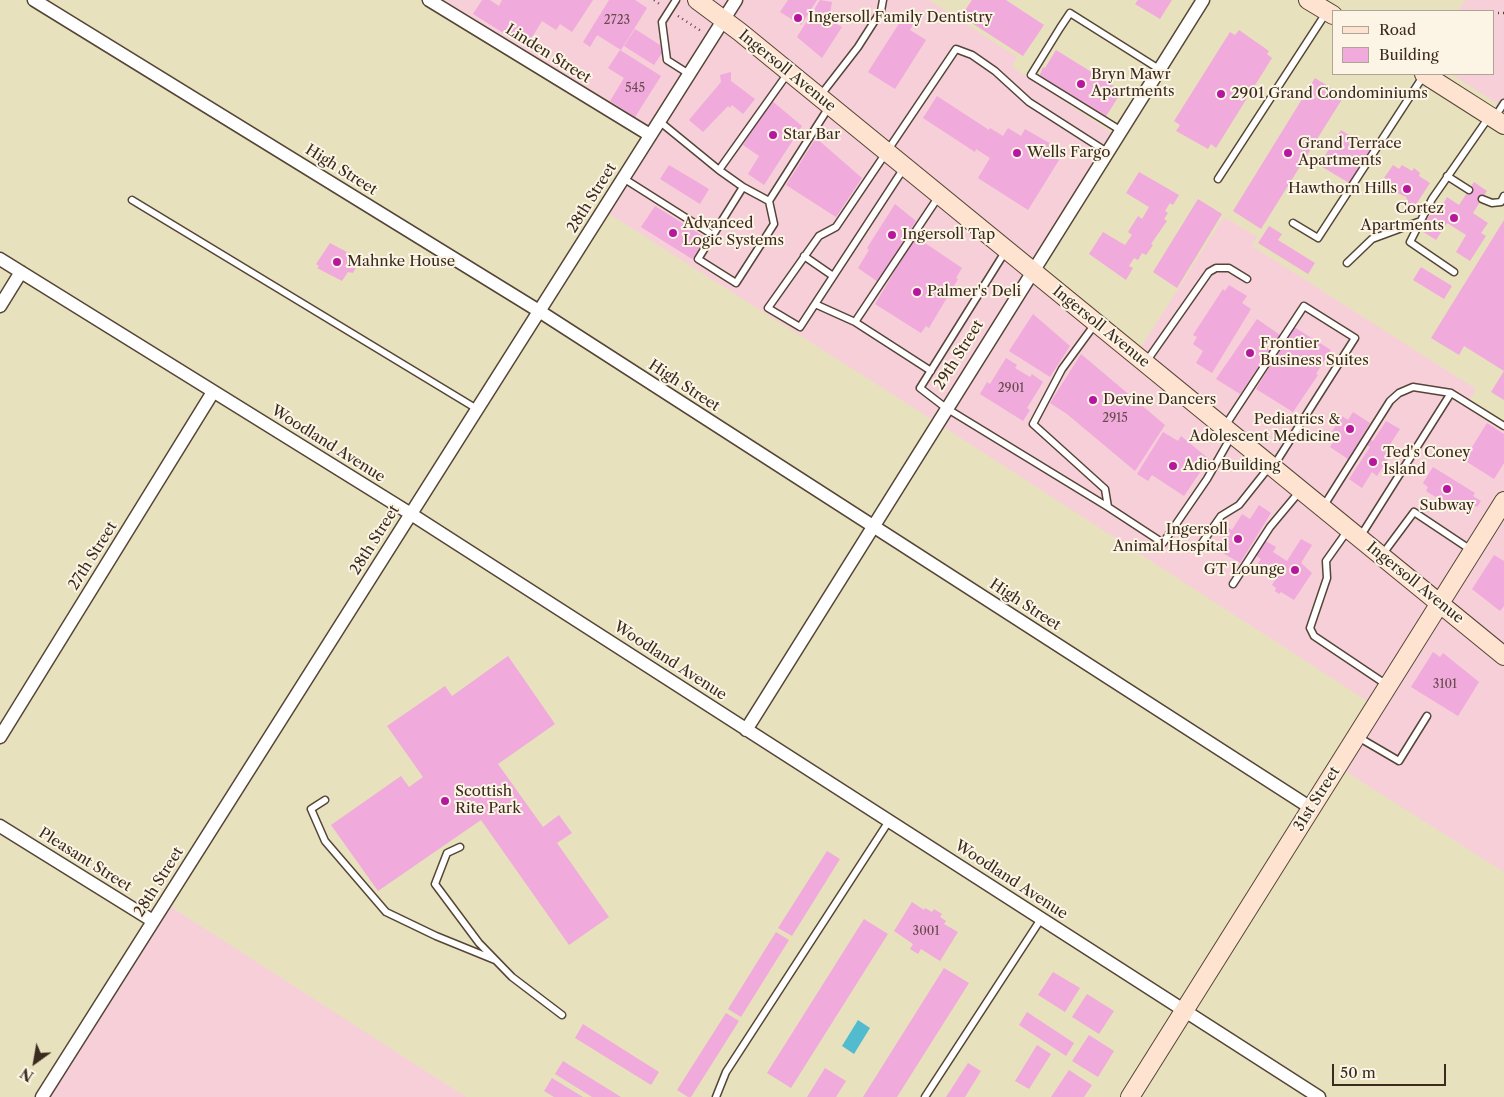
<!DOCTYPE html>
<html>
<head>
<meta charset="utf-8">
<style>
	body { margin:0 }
	#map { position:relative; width:1504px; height:1097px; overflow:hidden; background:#e8e1be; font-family:"Libre Caslon Text",serif }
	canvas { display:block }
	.legend { position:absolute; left:1332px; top:10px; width:162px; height:65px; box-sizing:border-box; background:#fcf5e5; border:1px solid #afa495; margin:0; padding:6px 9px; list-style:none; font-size:15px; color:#3b2a1e }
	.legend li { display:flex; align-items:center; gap:10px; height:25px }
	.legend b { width:25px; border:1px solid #afa495 }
	.north { position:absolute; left:10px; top:1037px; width:50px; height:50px; -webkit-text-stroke:4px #fcf5e5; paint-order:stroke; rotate:212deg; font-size:14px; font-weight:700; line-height:20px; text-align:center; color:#3b2a1e }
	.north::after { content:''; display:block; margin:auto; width:18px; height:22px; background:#3b2a1e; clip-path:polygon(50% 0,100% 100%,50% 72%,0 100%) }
	.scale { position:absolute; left:1332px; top:1064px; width:114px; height:22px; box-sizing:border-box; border:2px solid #3b2a1e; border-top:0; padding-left:6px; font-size:15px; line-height:18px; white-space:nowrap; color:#3b2a1e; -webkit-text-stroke:4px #fcf5e5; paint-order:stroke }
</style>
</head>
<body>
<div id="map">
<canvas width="1504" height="1097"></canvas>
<ul class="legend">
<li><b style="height:6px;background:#fee3d1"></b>Road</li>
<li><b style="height:14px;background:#f0aadb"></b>Building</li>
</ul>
<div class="north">N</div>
<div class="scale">50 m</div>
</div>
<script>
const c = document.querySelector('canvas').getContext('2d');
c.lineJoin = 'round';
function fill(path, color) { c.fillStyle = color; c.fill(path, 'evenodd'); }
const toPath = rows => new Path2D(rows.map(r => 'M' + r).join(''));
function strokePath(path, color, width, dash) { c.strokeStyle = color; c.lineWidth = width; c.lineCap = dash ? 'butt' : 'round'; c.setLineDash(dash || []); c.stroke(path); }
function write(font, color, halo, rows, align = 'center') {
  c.font = font + ' "Libre Caslon Text",serif'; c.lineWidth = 4; c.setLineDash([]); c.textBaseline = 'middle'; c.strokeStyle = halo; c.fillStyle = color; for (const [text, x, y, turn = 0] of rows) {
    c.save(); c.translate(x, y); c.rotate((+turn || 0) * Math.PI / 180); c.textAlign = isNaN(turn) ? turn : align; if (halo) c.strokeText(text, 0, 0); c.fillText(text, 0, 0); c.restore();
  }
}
fill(toPath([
	[429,0,929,0,1017,57,1012,67,1117,136,1032,270,1136,355,1224,217,1257,237,1252,246,1476,389,1468,403,1504,426,1504,872,1337,766,1375,706,936,422,603,210,650,136],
	[1465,0,1504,0,1504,108,1451,74,1493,74,1493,11,1458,11],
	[165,903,466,1097,42,1097]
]), '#f6cfd9');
fill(toPath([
	[858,1020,870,1028,854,1054,842,1046]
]), '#52bcce');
fill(toPath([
	[482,0,490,0,499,6,502,0,593,0,572,32,560,24,556,30,542,21,526,47,473,14],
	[609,0,635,0,647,8,621,50,597,35,590,47,583,42],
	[788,0,817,0,801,25,780,12],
	[820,0,832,2,830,14,833,16,830,20,842,27,822,58,797,37],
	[972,0,1006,0,1044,25,1023,56,961,16],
	[1138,0,1172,0,1160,19,1135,4],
	[909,8,919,14,910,30,926,40,895,89,868,72],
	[635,29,660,45,662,53,654,65,624,46],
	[1239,30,1269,51,1267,54,1272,58,1216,148,1211,144,1208,149,1176,131,1180,125,1174,121,1230,32,1235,35],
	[620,50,661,76,635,117,610,101,624,78,608,68],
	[1056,50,1122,91,1105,118,1039,77,1043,67,1045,68],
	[731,72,731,81,755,99,743,114,732,105,730,108,728,106,703,132,689,120,721,82,720,75],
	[1315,78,1344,96,1261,229,1233,211],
	[937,96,989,130,990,128,1003,136,1008,128,1021,136,1025,129,1051,144,1049,148,1053,151,1050,155,1059,160,1028,210,978,178,990,158,976,149,975,152,923,118],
	[771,100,802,126,764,185,748,174,759,156,743,145],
	[1341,130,1371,149,1349,183,1319,165],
	[816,138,862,178,836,217,786,185],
	[669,165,709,189,700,204,660,179],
	[1393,165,1399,169,1402,165,1412,171,1414,168,1420,173,1419,176,1430,183,1411,212,1404,208,1408,201,1406,197,1387,188,1391,183,1384,178],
	[1139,172,1179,195,1173,205,1170,203,1165,211,1168,213,1164,219,1167,221,1151,244,1153,245,1146,255,1142,253,1138,260,1134,258,1129,266,1133,268,1126,280,1089,254,1103,232,1125,245,1132,235,1128,232,1138,216,1142,219,1149,207,1126,193],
	[1474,182,1487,191,1473,213,1488,223,1481,233,1486,236,1470,261,1456,252,1466,235,1447,223,1436,240,1420,230,1437,204,1441,208,1447,197,1459,205],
	[1198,199,1222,214,1177,288,1153,272],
	[895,204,916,221,878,282,858,268,869,250,867,248],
	[655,206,706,238,692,259,641,227],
	[1504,220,1504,400,1491,392,1504,371,1464,346,1459,355,1431,338],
	[1269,226,1282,234,1278,240,1315,263,1308,274,1258,243],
	[914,239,921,243,922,241,962,268,956,278,958,279,929,328,926,326,921,333,875,304],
	[330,243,347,252,346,253,358,263,353,273,348,272,342,281,317,268,319,266,316,264],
	[1421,267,1452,286,1444,299,1413,280],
	[1229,285,1247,296,1242,303,1251,309,1212,373,1196,363,1203,351,1193,344,1197,337,1193,335,1223,289,1225,291],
	[1033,314,1070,346,1050,377,1009,351],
	[1257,319,1280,335,1240,394,1216,379],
	[1294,327,1331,350,1316,374,1318,375,1293,412,1256,389],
	[1081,354,1165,425,1135,471,1067,414,1050,403],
	[1006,358,1017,365,1015,368,1030,377,1032,374,1043,382,1027,408,1030,410,1023,421,980,394,987,382,990,384],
	[1353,412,1370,423,1348,459,1330,447,1334,440,1329,436,1342,416,1348,420],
	[1386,421,1400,429,1387,449,1392,452,1377,476,1372,472,1362,488,1349,479,1370,447,1366,444,1369,439,1373,441],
	[1487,423,1504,434,1504,463,1494,479,1464,460],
	[1163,432,1178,441,1181,436,1209,459,1184,496,1152,475,1148,481,1137,474],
	[1433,467,1475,493,1473,496,1481,501,1477,507,1469,502,1465,510,1462,507,1459,512,1426,491,1428,487,1423,483],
	[1259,505,1271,513,1240,563,1216,549,1229,528,1232,530,1242,514,1250,519],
	[1301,539,1312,545,1301,563,1312,573,1294,600,1281,592,1279,594,1275,591,1276,588,1272,585,1275,580,1255,568,1261,559,1255,555,1264,540,1276,547,1273,552,1287,561],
	[1494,555,1504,561,1504,606,1500,611,1472,589],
	[1433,652,1440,657,1443,653,1479,682,1458,716,1411,687],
	[508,656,555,724,498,764,543,827,559,815,572,833,557,843,609,917,569,945,481,820,378,891,331,825,401,776,409,787,423,777,387,726,445,686,452,696],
	[827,851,840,859,792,936,778,928],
	[912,902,924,910,925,908,932,912,934,909,942,914,940,917,946,921,944,924,958,932,940,961,921,949,918,954,910,949,913,944,894,931],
	[864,919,888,934,791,1088,767,1073],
	[776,932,789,940,741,1017,728,1009],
	[944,968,969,983,897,1097,863,1097],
	[1053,972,1080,988,1065,1012,1038,995],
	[1087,994,1114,1011,1099,1034,1072,1017],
	[1027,1012,1074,1043,1066,1056,1019,1025],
	[726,1013,739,1021,691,1097,688,1097,677,1090],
	[583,1024,659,1072,651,1085,575,1038],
	[1089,1035,1114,1051,1098,1077,1072,1061],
	[1037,1045,1051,1054,1029,1089,1015,1081],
	[563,1061,621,1097,592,1097,555,1074],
	[968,1063,981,1071,965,1097,946,1097],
	[825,1068,846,1081,836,1097,807,1097],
	[1069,1070,1092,1085,1084,1097,1051,1097],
	[552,1078,583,1097,554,1097,544,1091]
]), '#f0aadb');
const lane = toPath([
	[676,0,662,22,667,60,689,74],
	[820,96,858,47,881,11,883,0],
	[1495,117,1504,103],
	[659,121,719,170,743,187],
	[1120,130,1031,75,1060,28,1070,13,1159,69],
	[904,168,800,327,768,308,819,236,836,227,956,49,972,55,995,71,1029,102,1107,152],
	[719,170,788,73],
	[1447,176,1469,190],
	[623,178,713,235],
	[1218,179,1326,13],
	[1482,199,1492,203,1501,202,1504,196],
	[132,200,477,409],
	[769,201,743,187,698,259,736,283,774,224,769,201,829,107],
	[1293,223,1318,238,1424,75],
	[1005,252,920,388,946,408,1108,507],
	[804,256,833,276],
	[1347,263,1372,239,1418,222],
	[1454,272,1410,242,1432,199,1489,117],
	[815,304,855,322],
	[1095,324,1062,369,1033,424,1105,489,1108,507,1163,543,1207,479,1231,437],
	[1146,362,1209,272,1216,268,1229,268,1247,279],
	[931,371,855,322,939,196],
	[1225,426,1304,306,1355,338,1273,467],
	[1323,507,1390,401,1399,393,1413,387,1451,393,1504,426],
	[1348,530,1326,561,1327,578,1310,628,1314,636,1387,685],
	[1360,537,1451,393],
	[1202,543,1221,516,1239,505,1270,466],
	[1382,555,1414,512,1471,550],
	[1233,584,1270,527,1300,491],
	[1358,737,1399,761,1427,716],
	[325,800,311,809,325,841,386,912,436,936,495,960],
	[460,847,447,853,435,884,479,943,512,977,562,1015],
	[716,1097,726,1072,889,821],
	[925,1097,1041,919]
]);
const street = toPath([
	[34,0,539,311,1311,808],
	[429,0,650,135],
	[0,259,411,514,1319,1097],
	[0,306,21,272],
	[746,730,1203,0],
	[0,737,213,392],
	[0,826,153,921],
	[42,1097,736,0]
]);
const secondary = toPath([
	[697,0,740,32,1504,656],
	[1308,0,1333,15],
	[1424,74,1504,125],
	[1130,1097,1504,501]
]);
strokePath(lane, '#554536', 9);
strokePath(street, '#554536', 15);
strokePath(secondary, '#554536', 20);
strokePath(toPath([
	[654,0,661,5],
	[1493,13,1504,13],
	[678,16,701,31]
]), '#554536', 2.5, [1, 4]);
strokePath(lane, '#fff', 6);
strokePath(street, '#fff', 12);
strokePath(secondary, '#fee3d1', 18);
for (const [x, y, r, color] of [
	[798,18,5,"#b5179e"],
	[1081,84,5,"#b5179e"],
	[1221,94,5,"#b5179e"],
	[773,135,5,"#b5179e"],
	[1017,153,5,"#b5179e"],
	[1288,153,5,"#b5179e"],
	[1407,189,5,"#b5179e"],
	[1454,218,5,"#b5179e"],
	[673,233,5,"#b5179e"],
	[892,235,5,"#b5179e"],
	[337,262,5,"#b5179e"],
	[917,292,5,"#b5179e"],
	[1250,353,5,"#b5179e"],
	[1093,400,5,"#b5179e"],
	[1350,429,5,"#b5179e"],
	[1373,462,5,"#b5179e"],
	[1173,466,5,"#b5179e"],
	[1447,489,5,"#b5179e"],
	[1238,539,5,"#b5179e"],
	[1295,570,5,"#b5179e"],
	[445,801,5,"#b5179e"]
]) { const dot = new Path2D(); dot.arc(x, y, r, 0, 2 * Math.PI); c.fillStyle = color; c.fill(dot); strokePath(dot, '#fcf5e5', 2); }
write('12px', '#684a4d', null, [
	["2723",617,21],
	["545",635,89],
	["2901",1011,389],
	["2915",1115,419],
	["3101",1445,685],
	["3001",926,932]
]);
write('15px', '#3b2a1e', '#fcf5e5', [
	["Ingersoll Family Dentistry",808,18],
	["Bryn Mawr",1091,75],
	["Apartments",1091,92],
	["2901 Grand Condominiums",1231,94],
	["Star Bar",783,135],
	["Grand Terrace",1298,144],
	["Apartments",1298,161],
	["Wells Fargo",1027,153],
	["Hawthorn Hills",1397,189,"right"],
	["Cortez",1444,209,"right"],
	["Apartments",1444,226,"right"],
	["Advanced",683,224],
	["Logic Systems",683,241],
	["Ingersoll Tap",902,235],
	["Mahnke House",347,262],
	["Palmer's Deli",927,292],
	["Frontier",1260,344],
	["Business Suites",1260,361],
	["Devine Dancers",1103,400],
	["Pediatrics &",1340,420,"right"],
	["Adolescent Medicine",1340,437,"right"],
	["Ted's Coney",1383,453],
	["Island",1383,470],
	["Adio Building",1183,466],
	["Subway",1447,506,"center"],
	["Ingersoll",1228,530,"right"],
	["Animal Hospital",1228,547,"right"],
	["GT Lounge",1285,570,"right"],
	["Scottish",455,792],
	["Rite Park",455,809]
], 'left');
write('15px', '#3b2a1e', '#fcf5e5', [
	["Linden Street",548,54,32],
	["Ingersoll Avenue",787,71,39],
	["High Street",341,170,32],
	["28th Street",592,198,-58],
	["Ingersoll Avenue",1101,327,39],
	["29th Street",959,355,-58],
	["High Street",684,386,33],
	["Woodland Avenue",328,444,32],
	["28th Street",375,540,-58],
	["27th Street",93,556,-58],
	["Ingersoll Avenue",1415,583,39],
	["High Street",1025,605,33],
	["Woodland Avenue",670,661,33],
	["31st Street",1317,799,-58],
	["Pleasant Street",85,860,32],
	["Woodland Avenue",1011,880,33],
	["28th Street",159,882,-58]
]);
</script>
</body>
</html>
